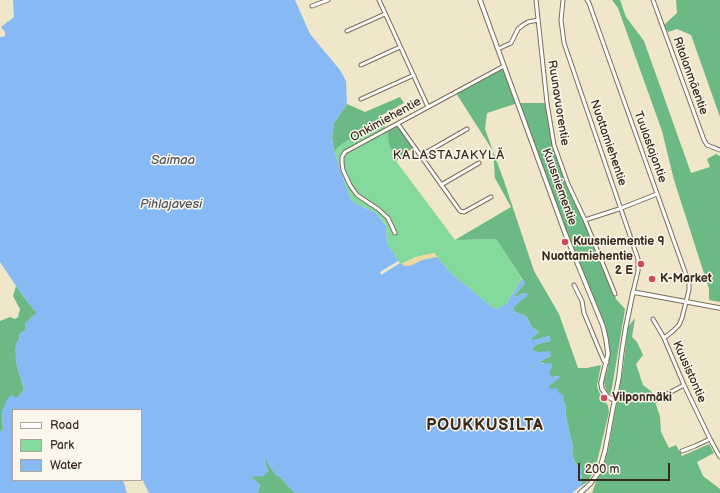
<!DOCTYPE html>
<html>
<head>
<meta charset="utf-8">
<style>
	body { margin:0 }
	#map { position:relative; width:720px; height:493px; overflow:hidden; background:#f0e6ca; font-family:"Balsamiq Sans",sans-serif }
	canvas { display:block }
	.legend { position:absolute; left:12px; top:409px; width:130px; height:72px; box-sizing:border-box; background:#fbf7ec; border:1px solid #aea59a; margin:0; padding:5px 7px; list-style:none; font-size:12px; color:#3b2a1e }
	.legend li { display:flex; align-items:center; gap:8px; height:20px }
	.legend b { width:20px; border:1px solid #aea59a }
	.scale { position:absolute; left:578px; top:463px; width:92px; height:18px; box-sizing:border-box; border:2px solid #3b2a1e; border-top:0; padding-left:5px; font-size:12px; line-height:14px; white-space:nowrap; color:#3b2a1e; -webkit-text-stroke:3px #fbf7ec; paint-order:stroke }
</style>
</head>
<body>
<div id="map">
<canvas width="720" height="493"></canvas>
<ul class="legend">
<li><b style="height:5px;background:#fff"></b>Road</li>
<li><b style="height:11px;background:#84d99c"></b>Park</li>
<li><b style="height:11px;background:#87b9f4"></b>Water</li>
</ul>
<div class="scale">200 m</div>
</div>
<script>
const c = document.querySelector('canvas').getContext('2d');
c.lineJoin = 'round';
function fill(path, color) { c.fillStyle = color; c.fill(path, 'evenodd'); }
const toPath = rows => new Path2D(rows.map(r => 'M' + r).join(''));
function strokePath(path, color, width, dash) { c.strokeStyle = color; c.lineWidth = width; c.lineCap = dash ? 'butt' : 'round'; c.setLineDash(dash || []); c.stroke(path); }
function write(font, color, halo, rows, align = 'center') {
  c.font = font + ' "Balsamiq Sans",sans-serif'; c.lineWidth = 3; c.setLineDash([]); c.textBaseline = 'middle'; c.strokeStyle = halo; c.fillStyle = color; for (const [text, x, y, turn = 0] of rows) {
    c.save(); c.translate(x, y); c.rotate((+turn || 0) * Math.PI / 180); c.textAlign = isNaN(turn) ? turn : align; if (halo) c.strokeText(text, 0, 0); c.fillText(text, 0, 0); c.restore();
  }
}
fill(toPath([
	[382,121,387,130,389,144,396,161,455,240,496,239,522,279,506,304,497,309,493,308,453,275,437,257,434,253,416,257,401,264,400,263,387,243,386,225,376,213,354,203,350,198,334,151,342,144]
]), '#84d99c');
fill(toPath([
	[612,0,620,0,626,17,644,41,691,173,710,167,707,159,716,154,720,156,720,302,709,300,709,289,674,180,662,131,618,8],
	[676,0,720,0,720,117,691,35,677,29,668,32,664,25,677,13],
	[504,66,518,103,547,103,554,145,568,184,585,220,604,267,616,299,625,309,611,394,609,394,606,390,604,382,608,367,609,351,603,326,565,233,518,103,487,113,485,129,504,181,534,271,559,314,578,368,587,368,601,365,597,386,599,392,608,406,609,412,595,470,587,482,581,486,582,476,573,457,572,450,573,447,566,417,565,403,549,389,549,386,559,376,552,377,548,373,552,367,540,362,541,361,551,356,537,352,534,351,531,348,538,344,550,341,549,336,532,341,531,338,539,332,532,327,526,316,515,312,513,308,518,303,528,294,523,293,516,297,514,296,525,283,496,239,455,240,511,207,495,178,493,151,456,93],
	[400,97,404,103,382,115,382,121,342,144,334,151,332,137,334,123,347,104,365,112],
	[398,124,414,147,396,161,389,144,387,130],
	[16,286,32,308,36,311,36,314,31,317,28,322,25,324,26,330,20,334,19,336,20,338,16,344,16,362,24,390,18,397,15,397,2,411,3,429,0,432,0,321,10,317,15,319,18,317,20,309,13,296],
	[635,318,632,337,637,342,643,355,636,364,643,385,652,392,660,417,661,432,669,448,676,445,682,456,709,444,714,453,697,462,703,476,720,489,720,493,592,493,596,482,601,472,608,451,623,369,628,327],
	[266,458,275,474,280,477,295,493,258,493,260,485,250,476,268,471,264,459]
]), '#6bb984');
fill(toPath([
	[434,253,437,257,422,260,410,266,405,266,401,264,416,257]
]), '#eeda9e');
fill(toPath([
	[13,0,295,0,310,34,340,70,346,81,347,104,334,123,332,137,334,151,350,198,354,203,376,213,386,226,387,243,400,263,405,266,410,266,422,260,437,257,453,275,493,308,497,309,506,304,522,279,525,283,514,296,516,297,523,293,529,294,518,303,513,308,515,312,526,316,532,327,539,332,535,336,531,338,532,340,549,336,551,339,550,341,538,344,532,348,534,351,537,352,550,351,551,356,541,361,540,362,543,364,551,363,552,367,549,373,552,377,560,376,561,377,549,386,549,389,557,388,558,392,564,396,563,401,565,403,566,417,573,447,572,450,573,457,576,464,582,469,581,472,582,476,581,486,572,493,295,493,280,477,275,474,269,466,265,458,264,459,268,471,264,476,251,477,260,485,258,493,149,493,141,477,141,410,13,410,13,480,123,480,127,493,0,493,0,432,3,429,2,411,6,401,11,395,15,397,18,397,24,390,16,362,15,349,16,344,20,338,19,336,20,334,26,330,25,324,26,321,28,322,31,317,36,314,36,311,32,308,16,286,0,262,0,37,5,36,5,32,1,27,14,17]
]), '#87b9f4');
fill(toPath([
	[398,261,400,263,381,275,380,272]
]), '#f0e6ca');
const minor = toPath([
	[379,0,428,107],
	[536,0,547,103,554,145,568,184,585,220,615,294],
	[563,0,561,20,564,43,638,259,638,271,633,292],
	[587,0,589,3,689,283,689,290,682,318,679,325,673,331,664,338],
	[653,0,704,140,707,145,720,150],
	[312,6,328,0],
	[347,31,385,14],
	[498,49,511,43,518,29,523,25,528,22,538,20],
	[361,65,400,47],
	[361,99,414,75],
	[398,124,460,211,464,212,491,197],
	[420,156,467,129],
	[441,185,479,163],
	[585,220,619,209,657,194],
	[395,233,388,218,378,209,357,195,350,185,343,170,342,163,342,157,345,152,504,66],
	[574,285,582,301,584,313,601,354,604,361,607,362],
	[653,319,664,338,684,385,710,439,720,457],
	[656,400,684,385],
	[682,451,695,446,710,439]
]);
const tertiary = toPath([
	[480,0,565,233,603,326,606,339,608,354,601,383,602,389,607,396,615,401],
	[580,493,590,484,597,475,599,472,605,451,619,377,622,351,626,326,633,292,720,308]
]);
strokePath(minor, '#7a6c5a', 5);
strokePath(tertiary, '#7a6c5a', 5.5);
strokePath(minor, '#fff', 3);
strokePath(tertiary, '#fff', 3.5);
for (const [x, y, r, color] of [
	[565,242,4,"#d1495b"],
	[641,264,4,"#d1495b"],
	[652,279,4,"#d1495b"],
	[604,398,4,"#d1495b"]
]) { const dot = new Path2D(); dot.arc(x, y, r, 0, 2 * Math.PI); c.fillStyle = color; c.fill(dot); strokePath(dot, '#fbf7ec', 1.5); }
write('12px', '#3b2a1e', '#fbf7ec', [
	["Ritalanmäentie",690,76,70],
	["Ruunavuorentie",558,103,81],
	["Onkimiehentie",386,120,-29],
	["Nuottamiehentie",608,143,71],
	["Tuulastajantie",650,147,70],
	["Kuusniementie",559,187,70],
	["Kuusistontie",689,372,66]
]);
write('bold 12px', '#3b2a1e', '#fbf7ec', [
	["Kuusniementie 9",573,242],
	["Nuottamiehentie",633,257,"right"],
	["2 E",633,271,"right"],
	["K-Market",660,279],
	["Vilponmäki",612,398]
], 'left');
c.letterSpacing = '1px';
write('13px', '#3b2a1e', '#fbf7ec', [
	["KALASTAJAKYLÄ",449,156]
]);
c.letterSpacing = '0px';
write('italic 13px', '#52555e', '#fbf7ec', [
	["Saimaa",173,161],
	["Pihlajavesi",171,205]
]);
c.letterSpacing = '1px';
write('bold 16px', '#3b2a1e', '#fbf7ec', [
	["POUKKUSILTA",485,426]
]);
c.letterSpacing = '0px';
</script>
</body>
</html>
